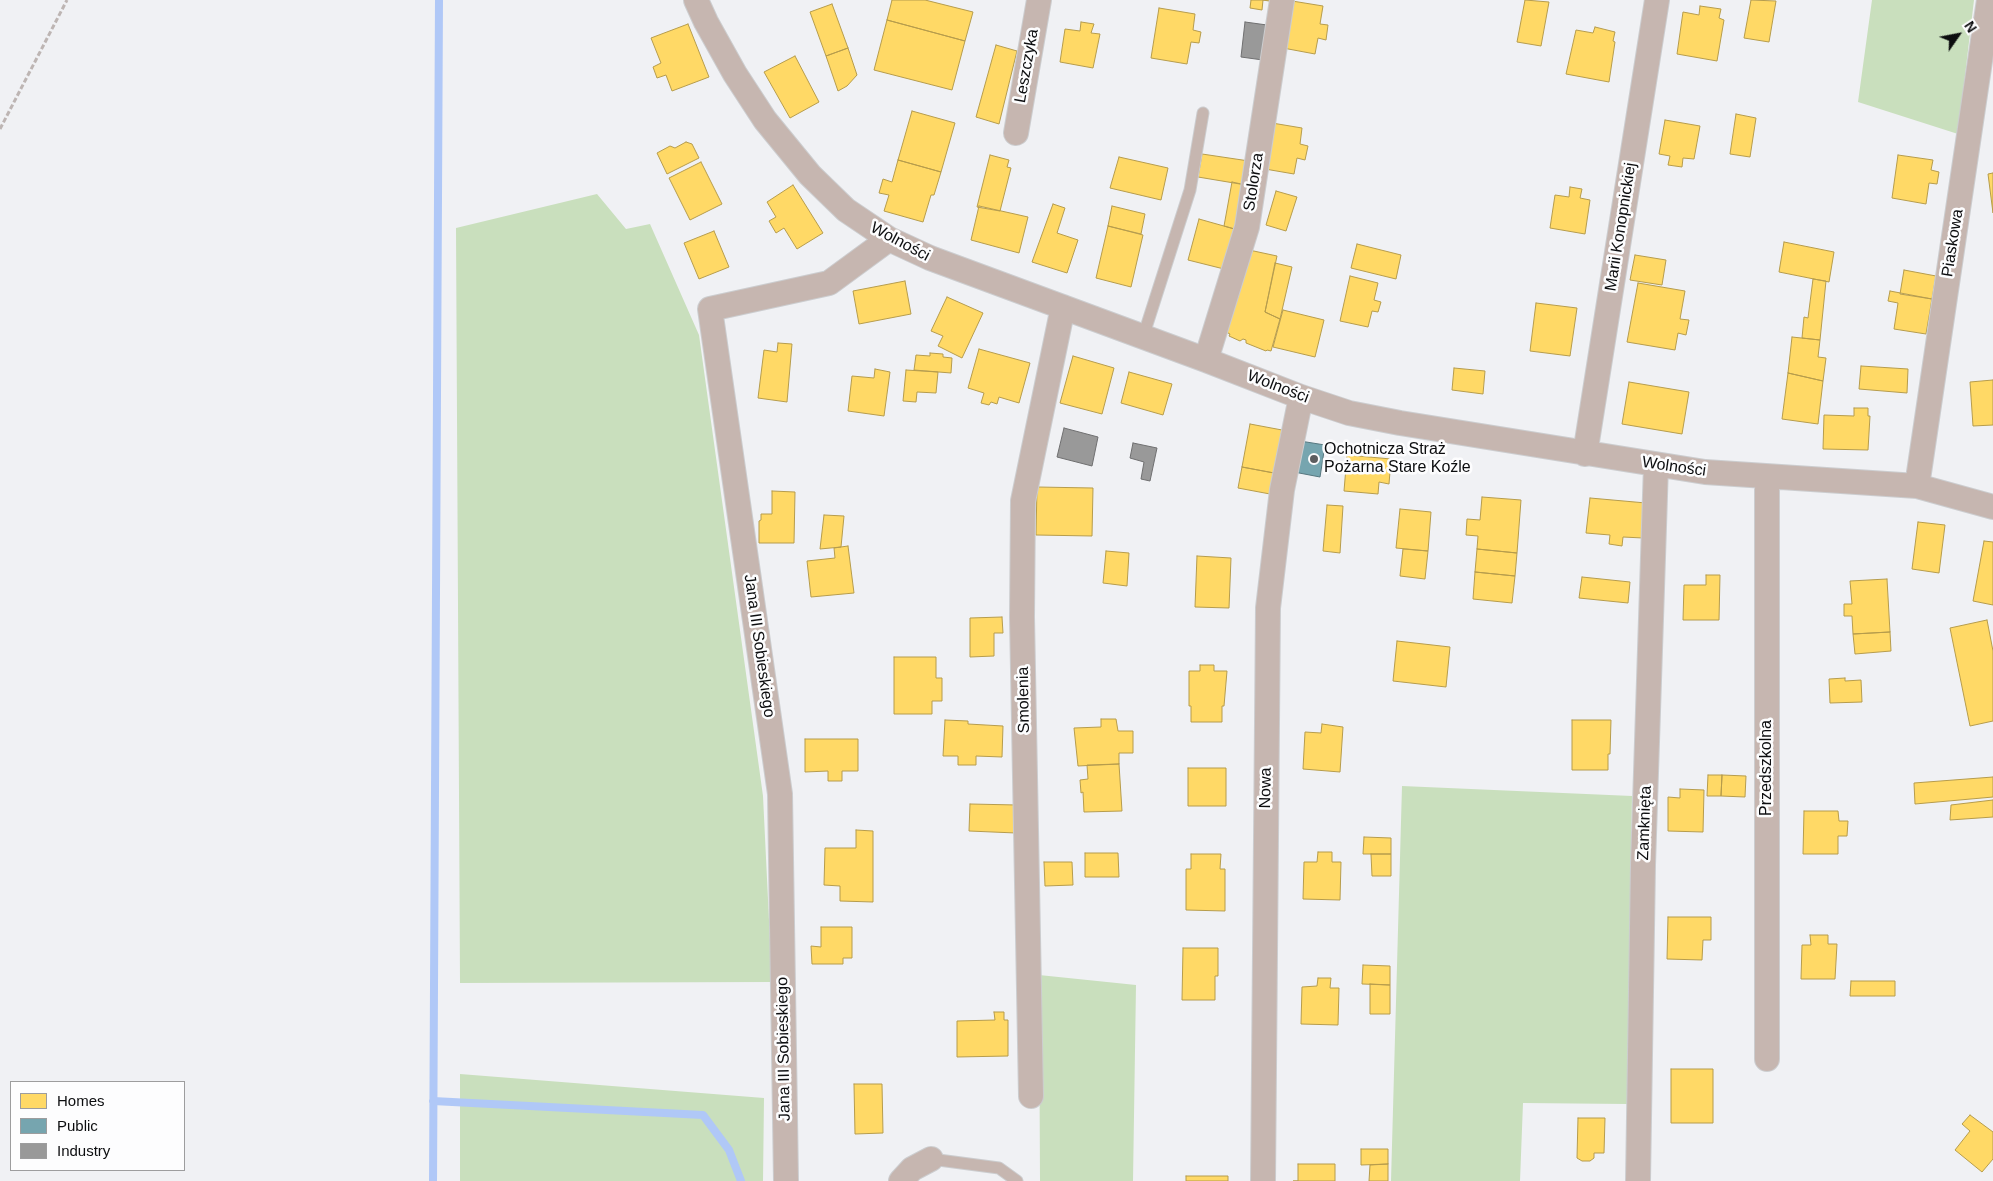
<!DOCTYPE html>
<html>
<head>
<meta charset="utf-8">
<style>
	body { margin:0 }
	#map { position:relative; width:1993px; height:1181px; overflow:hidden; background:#f0f1f4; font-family:Arial,sans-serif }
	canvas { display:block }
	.legend { position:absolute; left:10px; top:1081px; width:175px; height:90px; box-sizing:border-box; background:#fdfdfe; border:1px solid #9d9d9e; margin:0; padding:6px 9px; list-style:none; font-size:15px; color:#0c0d0f }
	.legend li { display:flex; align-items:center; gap:10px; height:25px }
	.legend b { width:25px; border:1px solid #9d9d9e }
	.north { position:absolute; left:1933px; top:10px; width:50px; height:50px; -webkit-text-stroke:4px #fdfdfe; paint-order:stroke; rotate:57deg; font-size:14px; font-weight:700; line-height:20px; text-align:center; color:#0c0d0f }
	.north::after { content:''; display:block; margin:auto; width:18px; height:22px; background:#0c0d0f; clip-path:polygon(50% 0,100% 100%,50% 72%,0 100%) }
</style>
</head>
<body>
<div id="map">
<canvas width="1993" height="1181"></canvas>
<ul class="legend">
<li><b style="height:14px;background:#ffd966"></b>Homes</li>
<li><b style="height:14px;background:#76a5af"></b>Public</li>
<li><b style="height:14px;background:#999"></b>Industry</li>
</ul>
<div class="north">N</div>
</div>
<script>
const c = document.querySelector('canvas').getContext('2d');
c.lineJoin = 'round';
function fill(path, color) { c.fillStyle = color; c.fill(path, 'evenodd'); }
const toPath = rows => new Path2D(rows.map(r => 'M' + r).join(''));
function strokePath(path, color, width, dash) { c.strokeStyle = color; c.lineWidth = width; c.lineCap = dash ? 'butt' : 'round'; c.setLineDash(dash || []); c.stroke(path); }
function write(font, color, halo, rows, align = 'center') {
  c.font = font + ' Arial,sans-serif'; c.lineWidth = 5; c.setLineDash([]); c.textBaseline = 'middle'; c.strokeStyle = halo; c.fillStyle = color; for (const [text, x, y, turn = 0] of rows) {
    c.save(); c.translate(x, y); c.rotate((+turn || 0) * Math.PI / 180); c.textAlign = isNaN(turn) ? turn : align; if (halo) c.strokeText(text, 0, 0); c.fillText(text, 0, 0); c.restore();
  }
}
fill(toPath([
	[1872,0,1974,0,1958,134,1858,102],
	[597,194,626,229,650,224,699,335,763,796,772,982,460,983,456,228],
	[1402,786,1632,796,1627,1104,1523,1103,1520,1181,1391,1181],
	[1039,975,1136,985,1133,1181,1040,1181],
	[460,1074,764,1098,763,1181,460,1181]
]), '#c9dfbd');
const homes = toPath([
	[892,0,925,0,973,12,965,41,887,20,892,0],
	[1251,0,1275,0,1275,2,1263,0,1262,10,1250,8,1251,0],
	[1525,0,1549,2,1541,46,1517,42,1525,0],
	[1751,0,1776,1,1769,42,1744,38,1751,0],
	[1292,1,1323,6,1320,24,1328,25,1326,40,1318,38,1315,54,1283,48,1292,1],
	[832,4,848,48,826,56,810,12,832,4],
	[1700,6,1721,9,1719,18,1724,20,1717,61,1677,54,1683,12,1699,15,1700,6],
	[1159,8,1195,14,1193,30,1201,32,1199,43,1191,42,1187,64,1151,58,1159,8],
	[887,20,965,41,952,90,874,70,887,20],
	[1081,22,1094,24,1091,33,1100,34,1093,68,1060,62,1065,29,1080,31,1081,22],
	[688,24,709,77,672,91,666,75,657,78,653,67,661,63,651,38,688,24],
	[1595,27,1615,32,1613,41,1615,42,1609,82,1566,74,1576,30,1593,33,1595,27],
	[996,45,1017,51,999,124,976,117,996,45],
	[848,48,857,75,847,86,838,91,826,56,848,48],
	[795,56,819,102,790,118,764,72,795,56],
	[912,111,955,123,941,172,898,160,912,111],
	[1736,114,1756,118,1750,157,1730,154,1736,114],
	[1665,120,1700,126,1694,159,1683,158,1682,167,1668,165,1670,156,1659,154,1665,120],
	[1272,123,1302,128,1300,144,1308,146,1305,160,1297,158,1294,174,1265,169,1272,123],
	[686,142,692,144,699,158,667,174,657,153,670,146,675,148,686,142],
	[1202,154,1249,161,1246,185,1198,177,1202,154],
	[990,155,1009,160,1007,167,1011,168,1000,211,977,207,990,155],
	[1898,155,1933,160,1931,170,1939,172,1937,184,1929,183,1926,204,1892,198,1898,155],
	[1119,157,1168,168,1161,200,1110,188,1119,157],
	[898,160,941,172,934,195,931,195,923,222,884,211,889,195,879,193,883,179,892,182,898,160],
	[701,162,722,204,690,220,669,178,701,162],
	[1993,173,1993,213,1988,174,1993,173],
	[1232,182,1246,185,1238,230,1224,226,1232,182],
	[793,185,823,233,797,249,784,228,776,233,769,221,776,217,767,202,793,185],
	[1570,187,1582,189,1580,198,1590,200,1585,234,1550,228,1555,195,1569,197,1570,187],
	[1276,191,1297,197,1286,231,1266,225,1276,191],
	[1053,204,1065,208,1057,233,1078,240,1067,273,1032,262,1053,204],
	[979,206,1028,217,1019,253,971,240,979,206],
	[1112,206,1145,214,1141,234,1108,226,1112,206],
	[1199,219,1238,230,1228,270,1188,260,1199,219],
	[1108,226,1143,235,1131,287,1096,278,1108,226],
	[714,231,729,267,699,279,684,243,714,231],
	[1784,242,1834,252,1829,282,1779,272,1784,242],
	[1357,244,1401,255,1396,279,1351,268,1357,244],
	[1249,250,1277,256,1265,312,1280,319,1271,351,1267,350,1266,351,1246,343,1246,340,1243,339,1240,341,1229,336,1230,334,1224,331,1238,297,1249,250],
	[1635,255,1666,260,1662,285,1630,280,1635,255],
	[1275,263,1292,267,1280,319,1265,312,1275,263],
	[1904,270,1936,276,1932,299,1900,294,1904,270],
	[1350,276,1378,283,1374,300,1381,302,1378,312,1372,311,1368,327,1340,321,1350,276],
	[1813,279,1826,281,1820,340,1802,338,1804,317,1808,318,1813,279],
	[905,281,911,314,859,324,853,291,905,281],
	[1638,283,1685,291,1680,319,1689,320,1686,335,1678,333,1675,350,1627,342,1638,283],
	[1890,291,1932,299,1926,334,1894,329,1898,303,1888,301,1890,291],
	[947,297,983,313,962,358,938,346,943,336,931,331,947,297],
	[1536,303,1577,308,1570,356,1530,351,1536,303],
	[1283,310,1324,320,1315,357,1273,347,1283,310],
	[1792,337,1820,340,1818,357,1826,358,1823,381,1788,373,1792,337],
	[778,343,792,344,787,402,758,398,764,350,777,352,778,343],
	[979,349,1030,363,1019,403,999,397,997,404,991,402,989,405,981,403,984,393,968,388,979,349],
	[930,353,943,354,943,357,952,358,951,373,914,370,916,355,930,356,930,353],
	[1073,356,1114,368,1102,414,1060,403,1073,356],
	[1861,366,1908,369,1907,393,1859,389,1861,366],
	[1454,368,1485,371,1483,394,1452,390,1454,368],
	[875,369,890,372,884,416,848,411,852,376,874,378,875,369],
	[906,370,938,372,936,393,917,392,916,402,903,401,906,370],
	[1129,372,1172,384,1163,415,1121,403,1129,372],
	[1788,373,1823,381,1818,424,1782,419,1788,373],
	[1993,380,1993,425,1973,426,1970,382,1993,380],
	[1629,382,1689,392,1682,434,1622,424,1629,382],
	[1854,408,1868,408,1868,416,1870,416,1868,450,1823,449,1824,415,1854,416,1854,408],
	[1250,424,1282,430,1274,473,1242,467,1250,424],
	[1347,455,1391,459,1389,484,1379,482,1378,494,1344,491,1347,455],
	[1242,467,1274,473,1270,494,1238,488,1242,467],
	[1037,487,1093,488,1092,536,1036,535,1037,487],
	[772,491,795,492,794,543,759,543,759,521,761,520,761,514,772,514,772,491],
	[1482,497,1521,500,1517,553,1477,549,1478,536,1466,535,1467,519,1480,520,1482,497],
	[1590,498,1646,503,1643,538,1623,537,1622,546,1609,544,1610,535,1586,533,1590,498],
	[1327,505,1343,506,1340,553,1323,551,1327,505],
	[1400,509,1431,512,1428,551,1396,548,1400,509],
	[824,515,844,516,841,547,820,549,824,515],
	[1918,522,1945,525,1939,573,1912,569,1918,522],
	[1984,541,1993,542,1993,605,1973,601,1984,541],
	[848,546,854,593,811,597,807,561,835,558,834,548,848,546],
	[1403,549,1428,551,1425,579,1400,576,1403,549],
	[1477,549,1517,553,1515,576,1475,572,1477,549],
	[1106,551,1129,553,1127,586,1103,583,1106,551],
	[1197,556,1231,558,1229,608,1195,607,1197,556],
	[1475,572,1515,576,1512,603,1473,599,1475,572],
	[1706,575,1720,575,1719,620,1683,620,1684,585,1706,585,1706,575],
	[1582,577,1630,582,1628,603,1579,598,1582,577],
	[1887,579,1890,632,1853,634,1852,616,1844,616,1844,604,1852,604,1850,581,1887,579],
	[1002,617,1003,633,994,633,994,656,970,657,970,618,1002,617],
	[1987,620,1993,651,1993,721,1970,726,1950,628,1987,620],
	[1890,632,1891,651,1855,654,1853,634,1890,632],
	[1397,641,1450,647,1446,687,1393,681,1397,641],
	[894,657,936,657,936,678,942,678,942,701,932,701,932,714,894,714,894,657],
	[1200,665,1214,665,1214,671,1227,671,1224,706,1222,706,1222,722,1191,722,1191,706,1189,706,1189,671,1200,671,1200,665],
	[1845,678,1845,681,1861,680,1862,702,1830,703,1829,679,1845,678],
	[1101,719,1116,719,1118,731,1133,731,1133,753,1119,753,1119,764,1078,766,1074,728,1101,727,1101,719],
	[945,720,968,721,968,724,1003,726,1002,757,976,756,976,765,958,765,958,756,943,756,945,720],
	[1572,720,1611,720,1610,754,1608,754,1608,770,1572,770,1572,720],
	[1322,724,1343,727,1340,772,1303,769,1305,732,1321,733,1322,724],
	[805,739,858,739,858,771,842,771,842,781,828,781,828,771,805,772,805,739],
	[1119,764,1122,811,1084,812,1083,792,1081,793,1080,780,1088,779,1087,765,1119,764],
	[1188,768,1226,768,1226,806,1188,806,1188,768],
	[1708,775,1722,775,1721,796,1707,796,1708,775],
	[1722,775,1746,776,1745,797,1721,796,1722,775],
	[1993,777,1993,797,1915,804,1914,783,1993,777],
	[1680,789,1704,790,1703,832,1668,831,1668,797,1680,798,1680,789],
	[1993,800,1993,817,1950,820,1951,805,1993,800],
	[970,804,1017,805,1016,833,969,831,970,804],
	[1804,811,1838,811,1839,821,1848,821,1847,836,1838,836,1838,854,1803,854,1804,811],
	[856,830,873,831,873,902,840,901,840,886,824,885,825,848,856,848,856,830],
	[1364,837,1391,838,1391,854,1363,854,1364,837],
	[1318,852,1332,852,1332,862,1341,862,1340,900,1303,899,1304,862,1317,862,1318,852],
	[1085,853,1118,853,1119,877,1085,877,1085,853],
	[1191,854,1221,854,1220,869,1225,869,1225,911,1186,910,1186,869,1191,869,1191,854],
	[1371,854,1391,854,1391,876,1372,876,1371,854],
	[1044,862,1072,862,1073,885,1045,886,1044,862],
	[1668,917,1711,917,1711,940,1703,940,1702,960,1667,959,1668,917],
	[821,927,852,927,852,958,843,958,843,964,812,964,811,946,821,947,821,927],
	[1810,935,1828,935,1828,944,1837,944,1835,979,1801,979,1802,945,1811,945,1810,935],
	[1183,948,1218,948,1218,976,1215,976,1215,1000,1182,1000,1183,948],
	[1363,965,1390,966,1390,985,1362,984,1363,965],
	[1318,978,1331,978,1330,988,1339,988,1338,1025,1301,1024,1302,987,1317,986,1318,978],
	[1851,981,1895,981,1895,996,1850,996,1851,981],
	[1370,984,1390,985,1390,1014,1370,1014,1370,984],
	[994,1012,1004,1012,1004,1020,1008,1020,1008,1056,957,1057,957,1021,995,1020,994,1012],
	[1671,1069,1713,1069,1713,1123,1671,1123,1671,1069],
	[854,1084,882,1084,883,1133,855,1134,854,1084],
	[1970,1115,1993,1132,1993,1159,1982,1172,1955,1150,1970,1131,1962,1124,1970,1115],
	[1578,1118,1605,1118,1604,1153,1594,1153,1594,1158,1590,1161,1582,1161,1577,1158,1578,1118],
	[1361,1149,1388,1149,1388,1164,1361,1165,1361,1149],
	[1298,1164,1335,1164,1335,1181,1293,1181,1298,1181,1298,1164],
	[1388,1164,1388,1181,1369,1181,1370,1165,1388,1164],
	[1186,1176,1228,1176,1228,1181,1186,1181,1186,1176]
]);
fill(homes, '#ffd966');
strokePath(homes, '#b69c4c', 1);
const public = toPath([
	[1300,441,1325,445,1320,477,1294,472,1300,441]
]);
fill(public, '#76a5af');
strokePath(public, '#56777f', 1);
const industry = toPath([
	[1245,22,1267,25,1263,60,1241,57,1245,22],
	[1064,428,1098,437,1092,466,1057,457,1064,428],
	[1133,443,1157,448,1150,481,1141,479,1144,462,1130,458,1133,443]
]);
fill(industry, '#999');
strokePath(industry, '#6f6f70', 1);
strokePath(toPath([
	[433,1101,703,1115,729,1150,741,1181],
	[433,1181,439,0]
]), '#b0c8f7', 8);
const service = toPath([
	[1143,337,1190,190,1203,113],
	[931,1159,999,1168,1017,1181]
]);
const minor = toPath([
	[696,0,706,22,735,74,765,120,810,175,846,210,889,239,930,258,1206,360,1301,397,1349,413,1400,423,1705,472,1917,486,1993,507],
	[1016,133,1039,0],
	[1206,360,1247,227,1282,0],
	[1585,454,1657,0],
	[1917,486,1989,0],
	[1767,1059,1767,477],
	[1031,1096,1022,617,1023,501,1063,307],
	[786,1181,780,794,710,309,829,283,889,239],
	[901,1181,912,1169,931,1159],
	[1263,1181,1268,608,1282,490,1301,397],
	[1638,1181,1643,865,1656,465]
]);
strokePath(service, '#cccdcf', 13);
strokePath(minor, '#cccdcf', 26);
strokePath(toPath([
	[0,129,67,0]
]), '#bdb5b3', 3, [5, 2.5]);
strokePath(service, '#c6b6b0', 11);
strokePath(minor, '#c6b6b0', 24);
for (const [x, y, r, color] of [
	[1314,459,5,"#5c5d5f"]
]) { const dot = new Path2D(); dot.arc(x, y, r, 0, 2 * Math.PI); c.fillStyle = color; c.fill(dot); strokePath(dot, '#fdfdfe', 2); }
write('16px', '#0c0d0f', '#fdfdfe', [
	["Leszczyka",1027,66,-80],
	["Stolorza",1254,182,-81],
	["Marii Konopnickiej",1621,227,-81],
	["Wolności",900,242,28],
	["Piaskowa",1953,243,-81],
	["Wolności",1278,387,21],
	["Wolności",1674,467,8],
	["Jana III Sobieskiego",759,646,82],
	["Smolenia",1024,700,-91],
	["Przedszkolna",1767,768,-90],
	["Nowa",1266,788,-89],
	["Zamknięta",1645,823,-88],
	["Jana III Sobieskiego",784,1049,-91]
]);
write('16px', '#0c0d0f', '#fdfdfe', [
	["Ochotnicza Straż",1324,450],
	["Pożarna Stare Koźle",1324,468]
], 'left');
</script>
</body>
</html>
